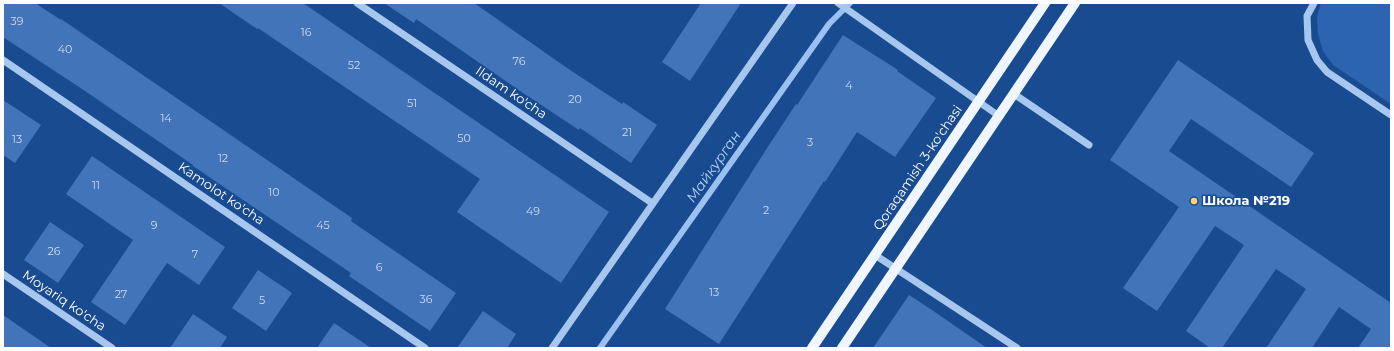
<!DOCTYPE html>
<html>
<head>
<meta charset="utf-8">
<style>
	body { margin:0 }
	#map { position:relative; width:1394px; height:351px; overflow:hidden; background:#194b91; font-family:Montserrat,sans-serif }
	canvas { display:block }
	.frame { position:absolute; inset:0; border:4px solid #fff; pointer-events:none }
</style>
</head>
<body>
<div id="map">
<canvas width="1394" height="351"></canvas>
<div class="frame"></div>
</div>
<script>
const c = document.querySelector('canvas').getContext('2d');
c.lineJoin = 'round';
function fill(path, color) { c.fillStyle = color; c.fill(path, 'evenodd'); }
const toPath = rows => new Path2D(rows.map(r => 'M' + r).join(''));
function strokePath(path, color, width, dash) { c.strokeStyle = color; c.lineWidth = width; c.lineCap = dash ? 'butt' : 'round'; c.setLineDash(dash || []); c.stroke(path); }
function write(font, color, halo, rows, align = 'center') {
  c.font = font + ' Montserrat,sans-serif'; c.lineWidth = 3; c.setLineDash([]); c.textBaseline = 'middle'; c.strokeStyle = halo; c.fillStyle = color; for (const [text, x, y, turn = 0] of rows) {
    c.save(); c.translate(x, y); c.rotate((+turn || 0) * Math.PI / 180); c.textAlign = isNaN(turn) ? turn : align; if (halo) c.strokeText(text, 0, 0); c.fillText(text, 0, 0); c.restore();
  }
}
fill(toPath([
	[1321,3,1391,3,1391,104,1333,65,1323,51,1318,34,1317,17]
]), '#2c64af');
strokePath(toPath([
	[600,348,829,24,850,3]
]), '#9bc1f1', 6);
fill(toPath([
	[3,3,35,3,61,20,61,19,352,218,351,221,456,293,430,331,349,276,351,273,193,166,193,165,85,91,3,37],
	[219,3,303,3,609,212,561,283,457,212,480,179,258,28,257,29],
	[384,3,474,3,570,70,622,104,623,102,657,125,631,163,580,128,579,130,523,93,416,19,414,23],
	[701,3,741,3,690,81,662,62],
	[843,35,898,70,897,71,936,98,895,157,857,132,825,182,824,181,719,344,665,309,769,145,796,104,797,105],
	[1178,60,1314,153,1291,187,1191,119,1169,151,1391,303,1391,348,1358,348,1371,329,1339,307,1312,348,1266,348,1306,289,1276,269,1222,348,1210,348,1186,331,1244,245,1215,226,1157,311,1123,288,1179,207,1110,160],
	[3,100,41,125,15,163,3,155],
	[92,156,225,247,199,285,167,263,125,325,91,302,133,240,66,194],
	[50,222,84,245,58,283,24,260],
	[258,270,292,293,266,331,232,308],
	[909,295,929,308,987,348,873,348],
	[483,311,516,334,507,348,457,348],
	[193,314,227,337,220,348,170,348],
	[3,315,51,348,3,348],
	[334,323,371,348,317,348]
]), '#4274b9');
strokePath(toPath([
	[357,3,652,203],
	[838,3,999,116],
	[1314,3,1307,16,1308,40,1317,60,1327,72,1391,115],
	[3,60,425,348],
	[1014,94,1089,145],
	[875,255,1017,348],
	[3,274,112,348],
	[552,348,793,3]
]), '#a8c7ef', 7);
strokePath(toPath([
	[812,348,1045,3],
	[842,348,1075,3]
]), '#f0f6ff', 10);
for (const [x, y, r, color] of [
	[1194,201,4,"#ffd666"]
]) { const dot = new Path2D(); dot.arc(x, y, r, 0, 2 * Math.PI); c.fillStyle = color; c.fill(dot); strokePath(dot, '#194b91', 1.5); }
write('11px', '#d0dcee', null, [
	["39",17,22],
	["16",306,33],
	["40",65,50],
	["76",519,62],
	["52",354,66],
	["4",849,86],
	["20",575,100],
	["51",412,104],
	["14",166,119],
	["21",627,133],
	["50",464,139],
	["13",17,140],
	["3",810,143],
	["12",223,159],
	["11",96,186],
	["10",274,193],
	["2",766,211],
	["49",533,212],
	["9",154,226],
	["45",323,226],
	["26",54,252],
	["7",195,255],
	["6",379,268],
	["13",714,293],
	["27",121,295],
	["36",426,300],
	["5",262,301]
]);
write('13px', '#fff', '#194b91', [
	["Ildam ko'cha",511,93,34],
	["Qoraqamish 3-ko'chasi",918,168,-56],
	["Kamolot ko'cha",221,194,34],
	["Moyariq ko'cha",64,301,34]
]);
write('bold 13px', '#fff', '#194b91', [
	["Школа №219",1202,201]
], 'left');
write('italic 14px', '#b4d1f6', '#194b91', [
	["Майкурган",714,167,-55]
]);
</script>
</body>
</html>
